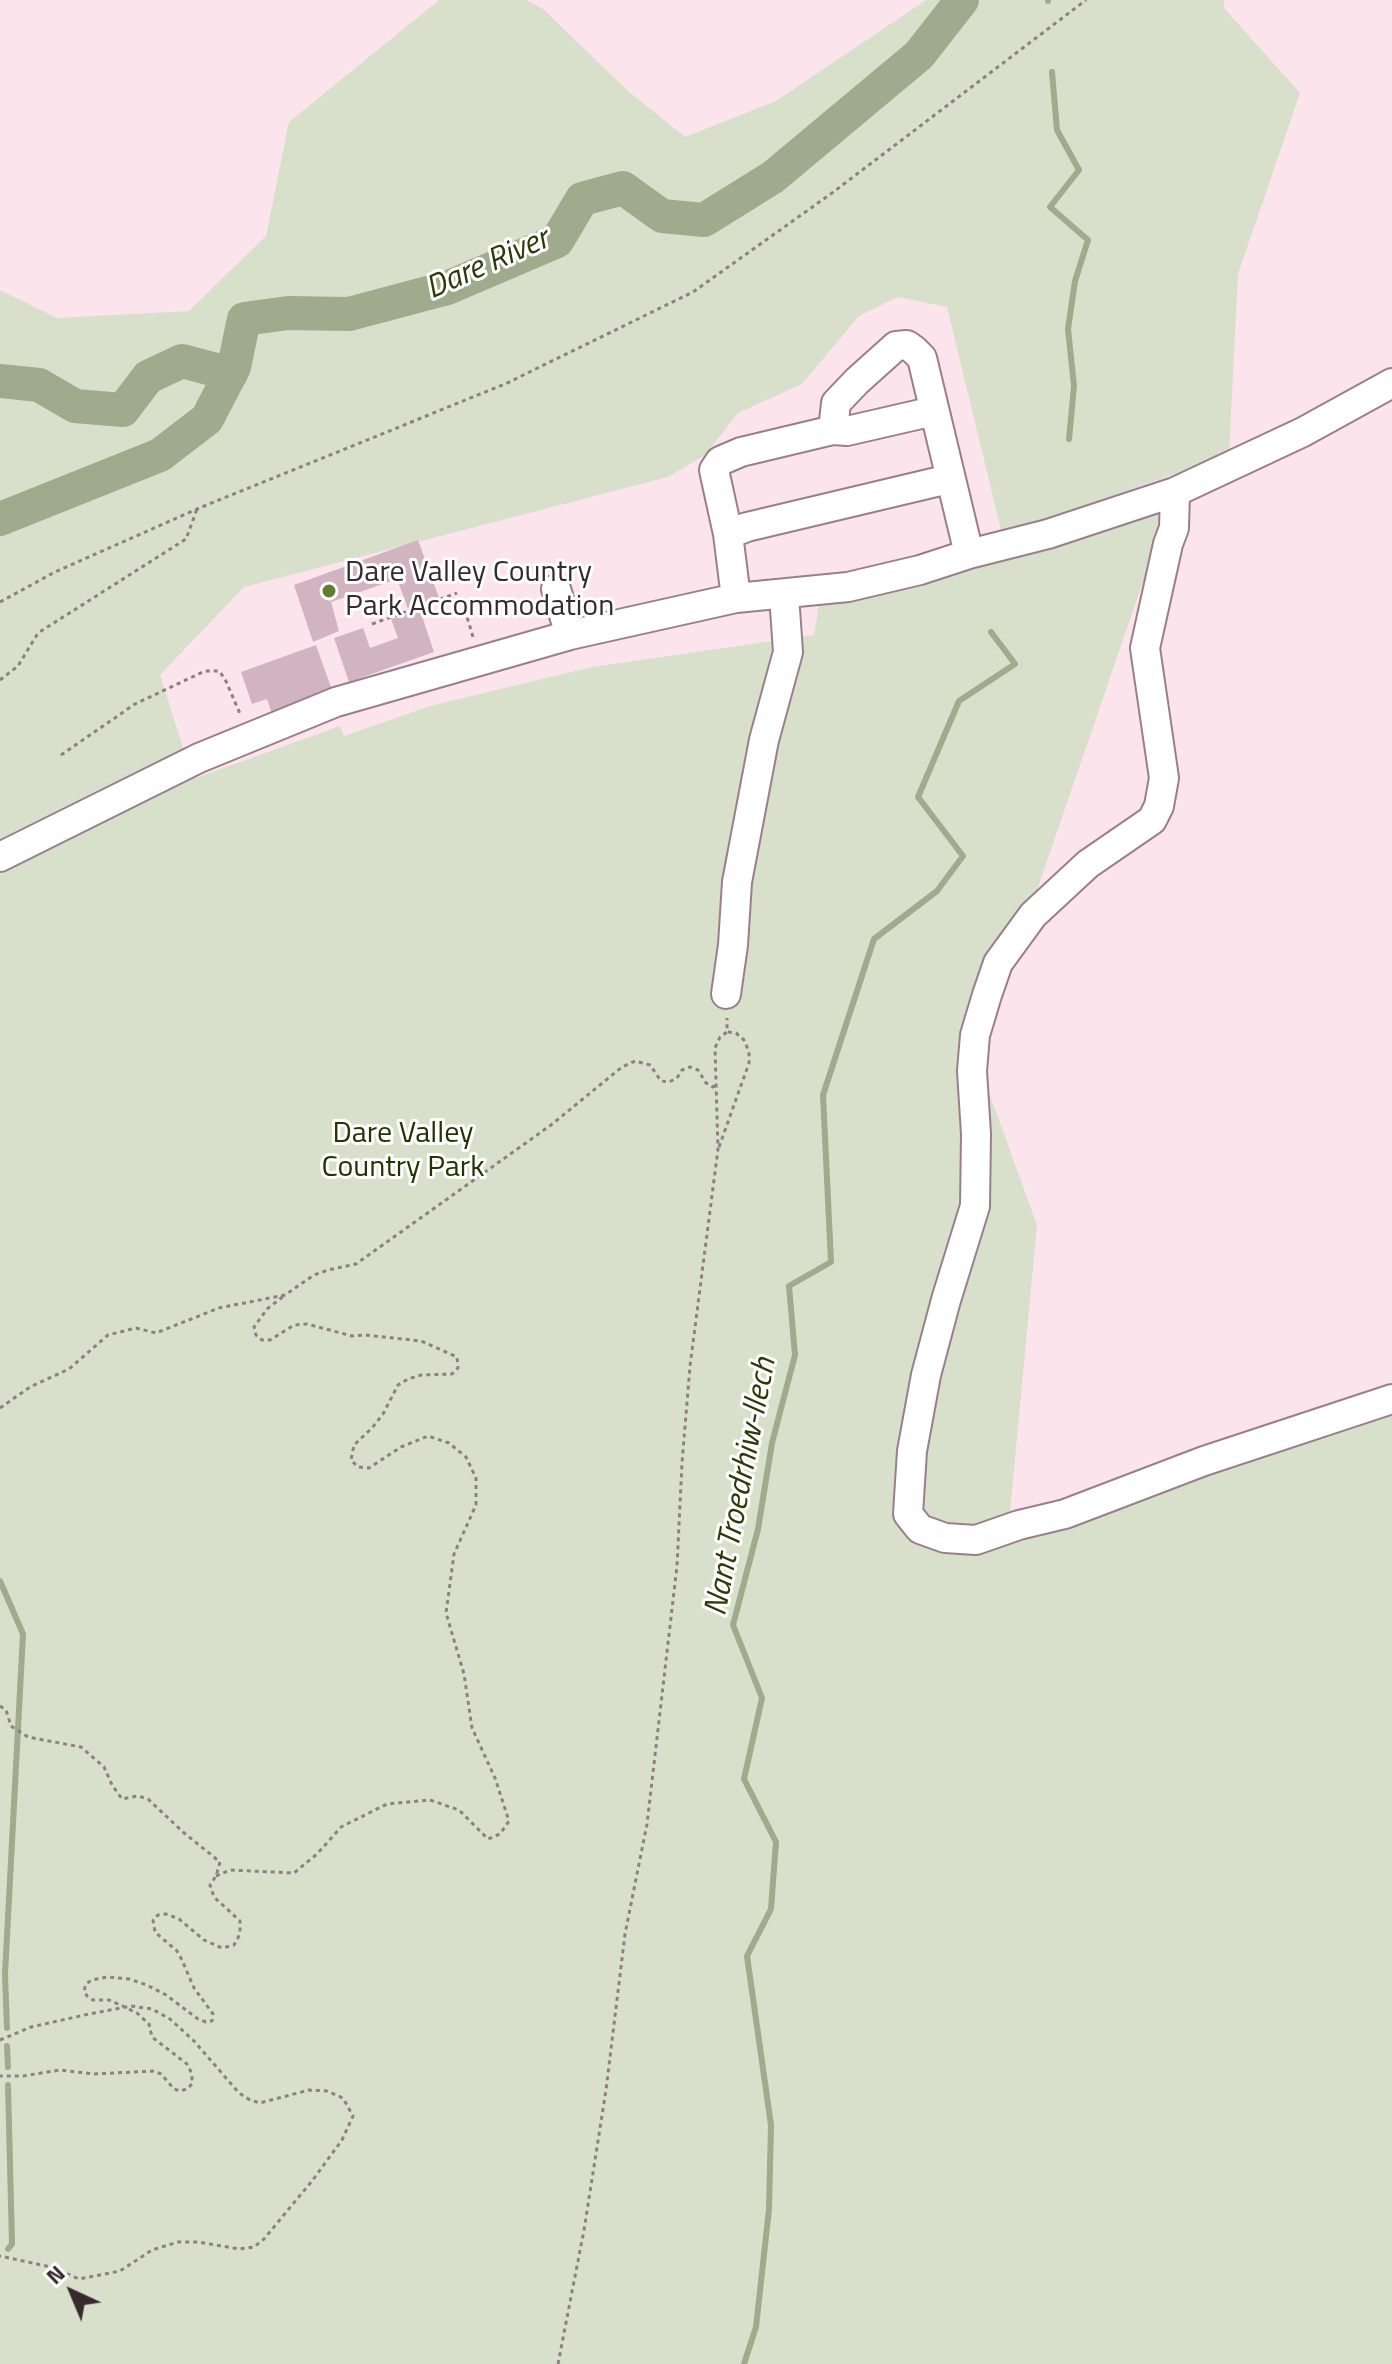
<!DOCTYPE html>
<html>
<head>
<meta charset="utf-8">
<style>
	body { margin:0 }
	#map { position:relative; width:1392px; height:2364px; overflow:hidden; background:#fce4ed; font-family:"Titillium Web",sans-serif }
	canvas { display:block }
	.north { position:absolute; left:32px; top:2252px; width:80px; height:80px; -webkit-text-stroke:6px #fff; paint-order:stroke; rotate:316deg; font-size:22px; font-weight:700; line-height:32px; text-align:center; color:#362a2f }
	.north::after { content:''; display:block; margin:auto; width:28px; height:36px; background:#362a2f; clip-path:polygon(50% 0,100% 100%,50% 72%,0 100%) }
</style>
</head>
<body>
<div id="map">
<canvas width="1392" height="2364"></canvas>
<div class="north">N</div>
</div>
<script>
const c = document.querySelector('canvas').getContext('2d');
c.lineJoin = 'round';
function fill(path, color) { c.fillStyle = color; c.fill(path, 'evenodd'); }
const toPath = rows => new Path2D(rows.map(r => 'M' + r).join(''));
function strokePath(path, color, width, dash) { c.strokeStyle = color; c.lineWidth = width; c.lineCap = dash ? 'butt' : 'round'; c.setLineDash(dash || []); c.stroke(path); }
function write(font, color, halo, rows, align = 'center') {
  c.font = font + ' "Titillium Web",sans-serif'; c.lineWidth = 6; c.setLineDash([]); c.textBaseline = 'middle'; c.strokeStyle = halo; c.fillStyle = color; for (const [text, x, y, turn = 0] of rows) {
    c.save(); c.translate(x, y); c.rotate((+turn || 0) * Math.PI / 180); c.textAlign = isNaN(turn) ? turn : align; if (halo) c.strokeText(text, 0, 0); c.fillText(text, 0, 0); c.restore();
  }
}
fill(toPath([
	[439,0,526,0,543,9,627,90,685,137,776,101,926,0,1224,0,1224,8,1300,93,1238,274,1229,455,1002,534,947,307,898,297,859,316,802,384,738,413,705,455,668,477,244,587,160,675,193,779,340,726,344,736,430,706,592,667,814,635,819,604,916,581,1169,506,978,1062,1037,1225,1008,1534,1392,1398,1392,2364,0,2364,0,290,57,318,189,311,266,236,289,122]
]), '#d8e0cb');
strokePath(toPath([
	[1048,0,1048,1],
	[1052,72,1057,130,1079,170,1050,207,1088,240,1075,281,1068,329,1074,386,1069,439],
	[0,1581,23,1634,5,1974,7,2028],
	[7,2046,8,2067],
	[8,2249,12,2244,8,2085],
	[744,2364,756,2327,769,2209,771,2125,747,1956,771,1909,776,1842,744,1779,762,1698,733,1625,758,1529,772,1443,795,1355,789,1286,831,1262,823,1095,874,939,937,891,963,856,918,797,959,701,1015,664,991,632]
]), '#9fab8c', 6);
strokePath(toPath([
	[0,381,39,385,75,406,123,410,148,377,182,361,231,374],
	[0,519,160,455,207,419,234,367,244,319,288,313,349,314,447,288,557,241,582,199,623,188,662,216,704,220,773,177,919,55,962,0]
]), '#9fab8c', 34);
fill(toPath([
	[418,540,439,598,408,609,397,579,331,602,339,631,313,642,294,585],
	[420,610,434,652,349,682,334,638,363,628,370,648,398,638,391,619],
	[316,645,332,690,304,700,306,706,273,717,267,699,252,704,241,672]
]), '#d1b4bf');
const minor = toPath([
	[833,430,836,403,857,381,896,346,907,345,914,350,922,358,969,554],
	[1175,492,1174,528,1168,544,1145,648,1164,778,1159,806,1152,820,1088,864,1033,915,998,963,987,995,975,1035,972,1071,976,1134,975,1206,946,1300,926,1375,912,1451,908,1514,920,1529,945,1538,976,1540,1019,1525,1065,1514,1204,1461,1392,1399],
	[728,534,747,527,949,479],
	[556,589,570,635],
	[736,598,728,534,714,470,720,461,741,452,833,430,847,431,934,411],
	[0,857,199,758,336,702,570,635,736,598,848,587,920,570,969,554,1048,534,1175,492,1303,432,1392,383],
	[726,994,733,945,737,882,764,740,788,652,784,595]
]);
strokePath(minor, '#9a7f8a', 32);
strokePath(toPath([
	[0,602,55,572,197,509,505,384,693,292,832,193,1086,0],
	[465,610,473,637],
	[372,624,457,593],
	[0,680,18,666,38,633,186,539,197,509],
	[61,755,135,704,205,671,219,671,225,679,241,716],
	[719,1147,749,1063,749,1052,744,1040,736,1033,727,1032],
	[0,1408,30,1387,69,1369,108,1335,136,1328,156,1333,219,1308,285,1295,314,1275,328,1270,356,1264,551,1125,622,1067,635,1061,650,1065,661,1081,669,1082,677,1078,682,1070,690,1067,698,1070,706,1083,713,1087,718,1085],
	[0,1706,6,1710,11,1726,28,1737,81,1747,104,1767,112,1785,122,1799,138,1796,148,1799,183,1832,220,1862,216,1876,210,1885,214,1897,240,1921,240,1934,234,1945,222,1948,204,1940,179,1919,166,1914,158,1915,153,1920,155,1932,177,1951,182,1960,194,1988,213,2014,212,2021,206,2022,198,2019,166,1995,147,1985,129,1979,108,1977,92,1980,86,1984,84,1991,87,1996,93,2000,109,2000,125,2007,137,2013,149,2024,152,2037,187,2064,192,2074,192,2084,187,2089,180,2091,174,2089,161,2074,154,2071,94,2074,60,2070,23,2076,0,2076],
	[216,1876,230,1870,294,1873,317,1854,341,1827,387,1804,430,1800,459,1810,488,1839,500,1834,509,1821,495,1778,472,1728,464,1674,446,1613,454,1554,476,1505,476,1478,466,1457,449,1443,428,1436,401,1447,369,1468,358,1467,351,1460,354,1445,372,1428,383,1414,398,1385,408,1379,421,1375,452,1374,458,1368,457,1357,421,1341,365,1335,352,1336,307,1324,294,1325,270,1340,262,1340,256,1335,254,1327,267,1309,285,1295],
	[0,2040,31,2027,89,2014,131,2006,152,2009,170,2019,194,2041,239,2093,250,2100,260,2103,309,2090,327,2091,343,2098,353,2116,342,2140,312,2181,264,2239,254,2247,239,2249,198,2242,178,2242,152,2250,120,2271,79,2279,51,2267,0,2256],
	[558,2364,584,2230,606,2090,625,1934,647,1824,677,1566,682,1463,690,1366,718,1149,715,1048,720,1037,727,1032,727,1018]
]), '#8f7e85', 3, [4, 4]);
strokePath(minor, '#fff', 28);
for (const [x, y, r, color] of [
	[329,591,8,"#637d30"]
]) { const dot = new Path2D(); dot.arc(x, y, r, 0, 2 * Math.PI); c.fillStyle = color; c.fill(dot); strokePath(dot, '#fff', 3); }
write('30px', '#362a2f', '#fff', [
	["Dare Valley Country",345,574],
	["Park Accommodation",345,608]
], 'left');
write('30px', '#243300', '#fff', [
	["Dare Valley",403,1135],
	["Country Park",403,1169]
]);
write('italic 32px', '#2b3a07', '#fff', [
	["Dare River",488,265,-24],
	["Nant Troedrhiw-llech",742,1487,-79]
]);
</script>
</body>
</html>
